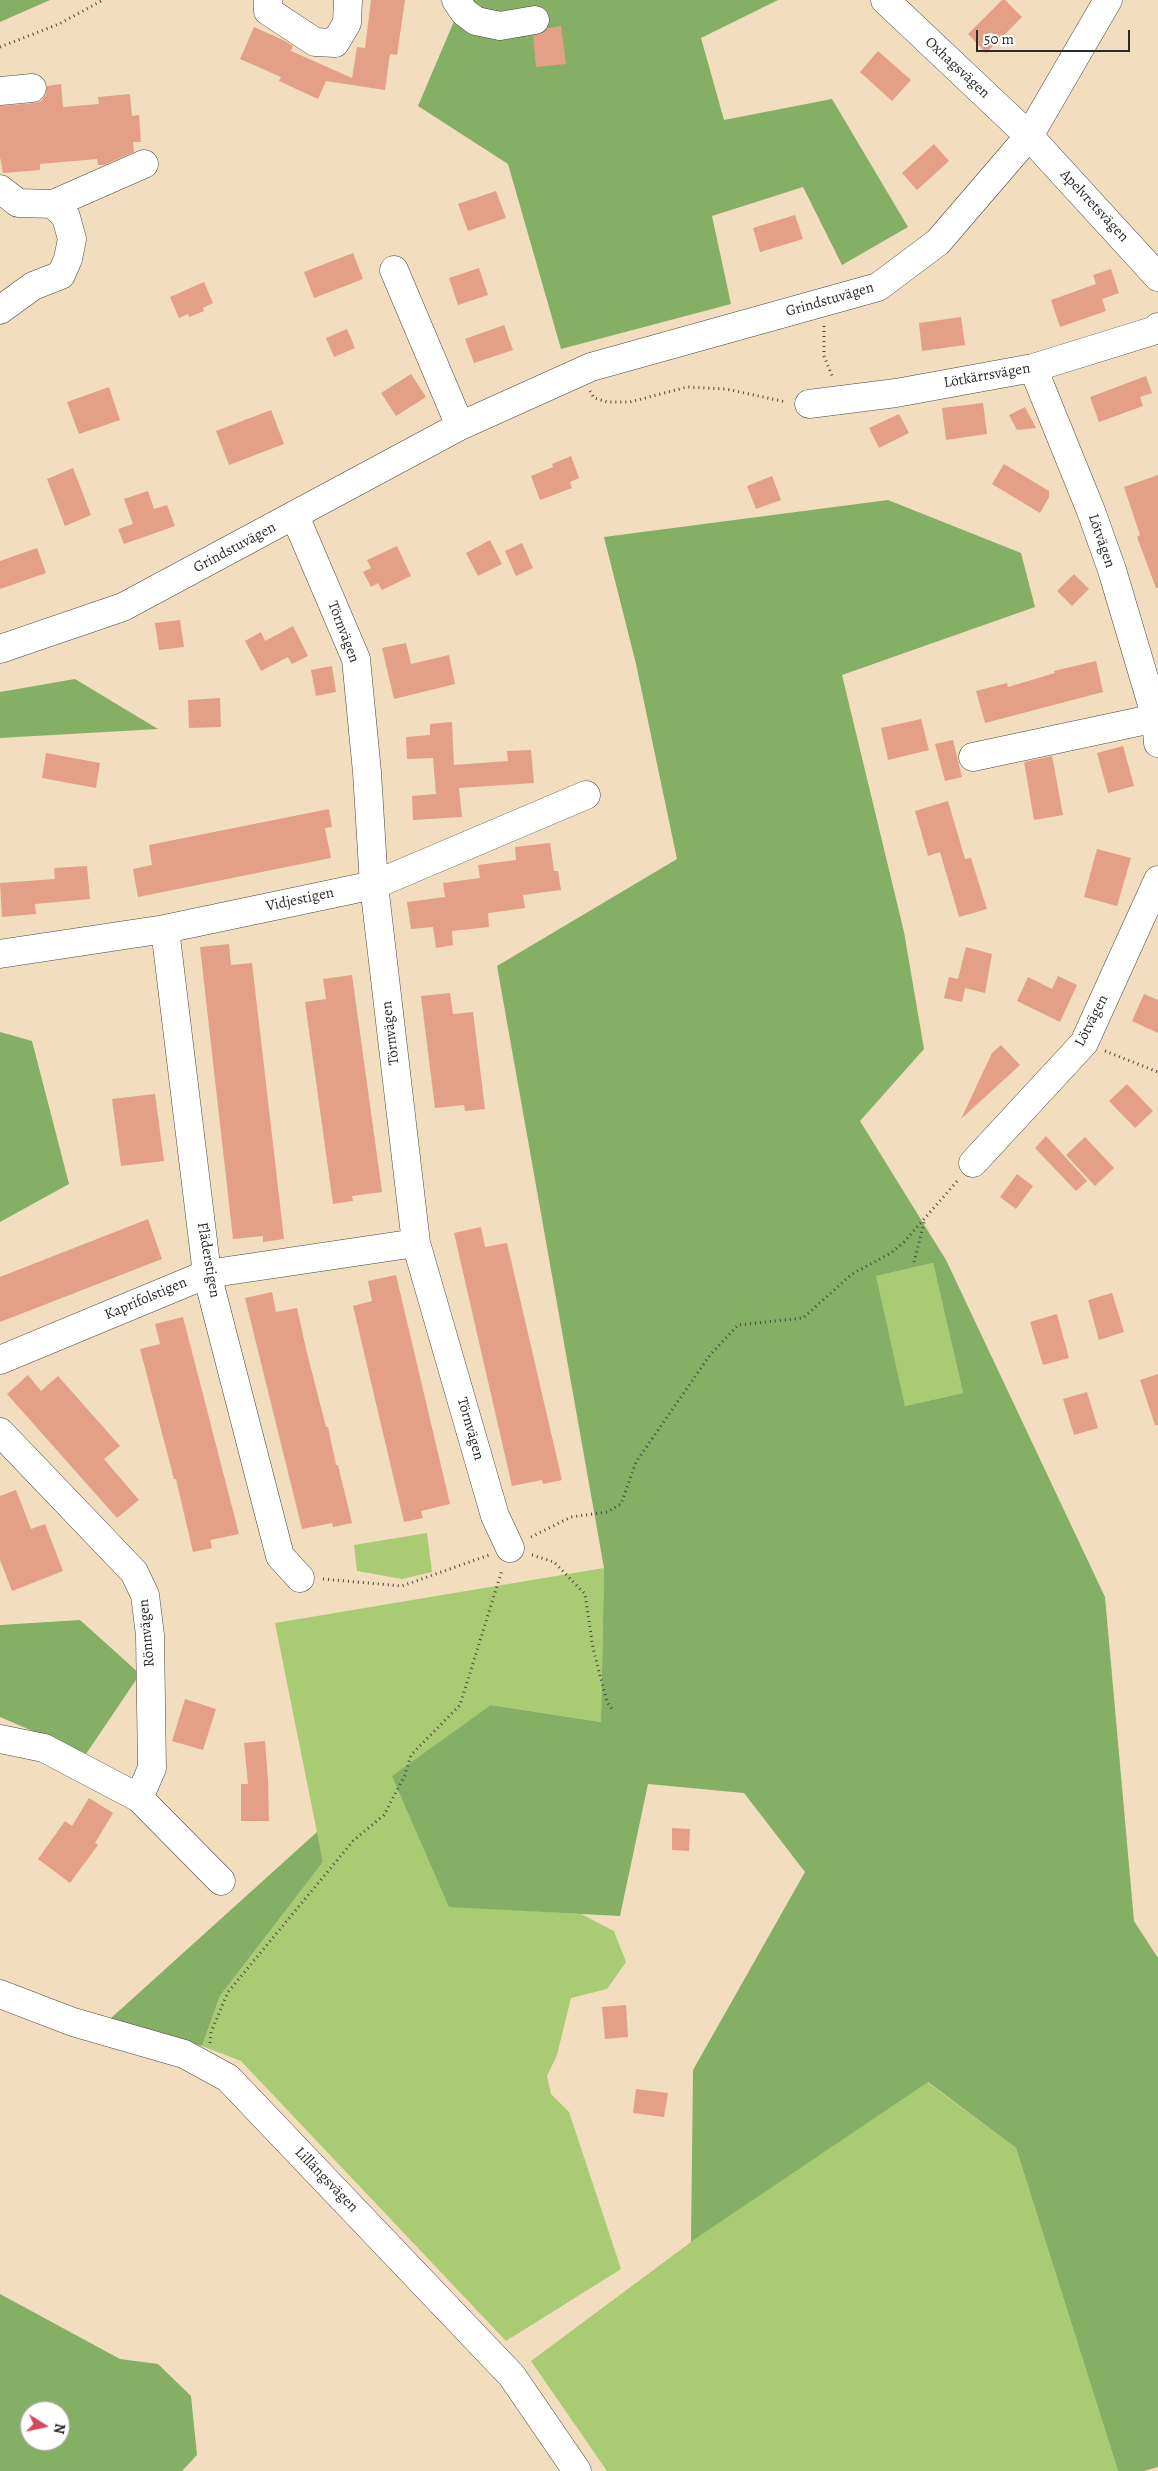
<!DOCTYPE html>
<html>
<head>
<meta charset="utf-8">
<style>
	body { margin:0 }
	#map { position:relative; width:1158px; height:2471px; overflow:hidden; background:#f2ddbe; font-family:Alegreya,serif }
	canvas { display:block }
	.north { position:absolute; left:20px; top:2401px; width:50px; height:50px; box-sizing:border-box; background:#fff; border:1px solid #aaa; border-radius:50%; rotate:100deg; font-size:14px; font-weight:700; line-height:20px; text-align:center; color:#2b2b2b }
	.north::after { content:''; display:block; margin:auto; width:18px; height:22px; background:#d1495b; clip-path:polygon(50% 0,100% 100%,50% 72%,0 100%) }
	.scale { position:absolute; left:976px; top:30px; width:154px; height:22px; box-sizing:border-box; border:2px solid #2b2b2b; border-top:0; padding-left:6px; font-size:15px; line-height:18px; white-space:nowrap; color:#2b2b2b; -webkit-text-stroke:4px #fff; paint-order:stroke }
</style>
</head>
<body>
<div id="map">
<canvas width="1158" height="2471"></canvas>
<div class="north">N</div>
<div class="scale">50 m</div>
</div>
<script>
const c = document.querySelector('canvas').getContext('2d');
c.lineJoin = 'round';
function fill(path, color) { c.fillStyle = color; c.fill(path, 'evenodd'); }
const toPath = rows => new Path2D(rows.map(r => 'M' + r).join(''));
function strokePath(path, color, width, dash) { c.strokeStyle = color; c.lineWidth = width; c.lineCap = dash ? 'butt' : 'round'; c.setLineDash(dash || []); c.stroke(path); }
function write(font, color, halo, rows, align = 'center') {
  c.font = font + ' Alegreya,serif'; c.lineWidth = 4; c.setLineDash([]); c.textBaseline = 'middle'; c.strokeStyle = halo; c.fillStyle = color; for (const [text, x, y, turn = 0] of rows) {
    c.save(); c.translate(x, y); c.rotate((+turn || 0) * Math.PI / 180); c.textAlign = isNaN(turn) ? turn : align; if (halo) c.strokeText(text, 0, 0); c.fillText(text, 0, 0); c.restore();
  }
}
fill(toPath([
	[933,1263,963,1393,905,1406,875,1276],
	[427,1533,432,1572,402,1579,357,1571,354,1545],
	[604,1568,601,1722,491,1705,449,1906,581,1914,614,1931,626,1962,607,1989,571,1998,557,2055,547,2076,551,2094,569,2112,621,2269,506,2341,241,2061,202,2046,220,1996,323,1862,275,1623],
	[927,2082,1016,2148,1118,2471,607,2471,531,2361,691,2242]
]), '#a9cb74');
fill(toPath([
	[0,0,50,0,0,22],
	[463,0,778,0,701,38,724,120,832,99,908,227,842,265,803,187,712,216,731,304,561,349,508,164,418,106],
	[888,500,1021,553,1035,607,842,675,904,932,924,1049,860,1121,946,1260,1105,1597,1134,1921,1158,1958,1158,2467,1144,2471,1118,2471,1016,2148,928,2082,691,2242,693,2070,805,1872,744,1793,648,1784,620,1916,449,1907,392,1776,491,1705,601,1722,604,1568,497,966,677,859,636,664,604,537],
	[933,1263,963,1393,905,1406,876,1276],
	[75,679,158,729,0,738,0,692],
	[0,1032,32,1041,69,1184,0,1222],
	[80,1620,140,1674,86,1754,0,1717,0,1625],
	[317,1832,323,1862,220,1996,202,2046,110,2019],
	[0,2294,120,2359,158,2364,191,2396,197,2455,182,2471,0,2471],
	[30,2411,60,2411,60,2441,30,2441]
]), '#86af66');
fill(toPath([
	[371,0,405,0,397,55,390,54,385,90,326,81,318,99,279,81,281,77,240,59,254,27,283,40,293,46,291,51,352,78,357,47,365,48],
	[1002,0,1005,0,1022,17,986,53,968,34],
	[561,26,566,64,536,67,533,36,545,32,548,28],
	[878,51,911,80,892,101,860,72],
	[61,84,63,107,99,104,98,97,130,94,132,116,139,115,141,142,133,142,134,152,104,165,98,165,97,159,40,164,40,170,3,173,0,157,0,106,34,103,41,101,46,95,47,86],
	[934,144,949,161,917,190,902,173],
	[496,191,506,218,468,231,458,204],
	[795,215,803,239,760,252,753,228],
	[353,253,363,279,314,298,304,272],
	[479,268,488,295,458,305,449,278],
	[1111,269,1119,293,1102,299,1106,311,1060,327,1051,300,1096,284,1093,275],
	[204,282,213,303,203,308,204,311,189,317,188,314,179,318,170,297],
	[961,317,965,345,922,351,919,323],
	[504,325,513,350,474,363,465,339],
	[347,329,355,348,334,357,326,338],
	[411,374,426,397,396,416,381,393],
	[1146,376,1152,393,1140,397,1143,406,1099,422,1090,397],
	[109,387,120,420,79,434,67,402],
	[983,403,987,434,946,440,942,408],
	[1025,407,1036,428,1017,430,1009,415],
	[271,410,284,444,229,465,216,431],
	[899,414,909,433,879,448,869,428],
	[571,456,579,478,570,482,572,488,540,500,531,476,553,467,552,464],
	[1004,464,1049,491,1049,497,1040,513,992,484],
	[73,468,91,515,65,526,47,479],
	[1158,475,1158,588,1156,588,1137,537,1140,535,1124,487],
	[772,476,781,500,756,509,747,486],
	[148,491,154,509,167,505,175,526,124,544,118,529,133,524,124,499],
	[490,540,502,564,478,576,466,553],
	[522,543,533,568,516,576,505,551],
	[397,546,411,576,382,590,378,583,371,587,363,572,371,568,367,560],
	[37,548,46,573,0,589,0,561],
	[1074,574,1089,589,1072,606,1057,591],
	[180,620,184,647,159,650,155,623],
	[293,626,308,656,292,664,288,657,261,671,245,641,261,632,265,641],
	[406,643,411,664,449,655,455,684,394,699,382,648],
	[1096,661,1103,692,985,723,976,691,1007,683,1008,687,1055,673,1054,671],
	[332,666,336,692,316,696,311,670],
	[220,698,221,727,189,728,188,700],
	[921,719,929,750,888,760,881,728],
	[452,722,454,765,508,761,507,751,531,750,534,783,459,788,462,817,413,820,412,796,436,794,433,758,407,759,406,737,430,735,430,724],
	[953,740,962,777,945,781,935,744],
	[1123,746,1134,786,1108,793,1097,753],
	[46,753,100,763,96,788,42,778],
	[1052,756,1063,815,1034,820,1024,762],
	[948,801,965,859,971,858,987,909,959,917,940,852,928,856,915,811],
	[329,809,332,827,325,828,331,858,138,897,133,869,152,865,149,845],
	[550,843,554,871,558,871,561,890,523,895,525,908,488,913,489,927,452,931,453,945,436,948,433,927,411,929,407,902,445,897,443,883,480,878,478,865,516,860,515,847],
	[1097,849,1131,858,1117,906,1084,897],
	[87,866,90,899,35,904,36,914,2,917,0,883,55,879,54,868],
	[229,944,231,965,252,963,284,1239,263,1242,263,1236,233,1239,200,947],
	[966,947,992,954,985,993,965,988,962,1002,944,998,949,977,958,979],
	[352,975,382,1192,352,1196,353,1201,333,1204,305,1002,326,999,323,979],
	[1058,976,1077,985,1060,1022,1017,1001,1028,977,1052,989],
	[450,993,453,1014,473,1012,485,1109,465,1111,464,1105,435,1108,421,996],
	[1144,994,1158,1000,1158,1033,1132,1021],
	[1001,1045,1020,1065,961,1119,992,1053],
	[1127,1084,1153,1111,1135,1128,1109,1101],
	[155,1094,164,1161,121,1166,112,1099],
	[1046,1136,1087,1181,1076,1191,1035,1148],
	[1085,1137,1114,1168,1095,1186,1066,1155],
	[1017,1174,1033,1186,1016,1209,1000,1197],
	[148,1219,162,1259,0,1322,0,1277],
	[481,1227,485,1247,507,1243,562,1480,543,1484,542,1480,512,1486,454,1233],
	[396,1275,450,1504,421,1511,423,1518,404,1522,353,1306,372,1301,368,1281],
	[272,1292,276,1312,297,1308,306,1349,326,1427,328,1427,336,1465,338,1465,352,1523,333,1527,332,1523,302,1529,245,1298],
	[1112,1293,1124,1332,1099,1340,1088,1300],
	[1057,1314,1069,1358,1043,1365,1030,1322],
	[183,1317,239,1534,210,1540,212,1548,193,1552,176,1479,174,1479,140,1349,160,1344,155,1324],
	[1158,1374,1158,1425,1155,1425,1140,1380],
	[28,1375,41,1391,58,1376,120,1446,104,1459,139,1500,117,1518,7,1394],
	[1087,1392,1098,1428,1074,1435,1063,1399],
	[16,1490,31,1529,45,1524,63,1571,12,1591,0,1560,0,1496],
	[185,1699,216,1709,203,1750,172,1741],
	[265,1741,268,1780,269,1821,241,1821,241,1784,248,1784,244,1743],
	[89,1798,113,1813,95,1843,98,1845,70,1883,38,1859,65,1821,72,1826],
	[672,1828,690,1829,689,1851,672,1850],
	[626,2005,628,2037,605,2039,602,2007],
	[636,2089,668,2093,664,2117,633,2113]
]), '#e3a086');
const minor = toPath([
	[268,0,268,11,315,42,335,43,347,23,348,0],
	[456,0,464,12,476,21,500,26,535,20],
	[885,0,1029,136,1158,277],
	[0,91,32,88],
	[0,189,18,203,53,204,144,164],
	[394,270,460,426],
	[0,310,33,286,61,275,68,259,72,239,66,217,53,204],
	[1033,368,1091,511,1112,570,1156,718,1158,743],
	[809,404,896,393,1033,368,1156,330,1158,327],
	[295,516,356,659,367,772,374,885,416,1243,495,1516,510,1548],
	[0,649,123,607,460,426,591,367,878,287,938,242,1029,136,1108,0],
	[973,757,1156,718],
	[165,929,207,1274,280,1556,300,1578],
	[0,954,165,929,374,885,586,795],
	[973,1163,1084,1043,1158,880],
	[0,1360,207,1274,416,1243],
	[0,1432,134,1572,145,1595,150,1635,152,1768,139,1798,221,1881],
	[0,1739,44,1748,139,1798],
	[0,1994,73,2022,184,2054,228,2078,512,2376,577,2471]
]);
strokePath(minor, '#494641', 29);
strokePath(toPath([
	[0,47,59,24,103,0],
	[824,326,824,356,833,378],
	[590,391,594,398,607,402,630,402,687,387,726,389,786,402],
	[1105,1051,1158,1072],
	[914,1262,925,1219],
	[531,1537,571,1517,607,1512,621,1504,636,1462,710,1355,738,1325,803,1318,852,1274,891,1253,904,1242,959,1179],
	[532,1555,554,1562,585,1594,593,1648,607,1702,613,1710],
	[323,1579,402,1586,489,1555],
	[210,2043,211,2032,228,1992,353,1841,384,1815,405,1775,411,1755,460,1705,502,1570]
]), '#494641', 3, [1, 4]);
strokePath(minor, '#fff', 28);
write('15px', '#2b2b2b', '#fff', [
	["Oxhagsvägen",957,68,43],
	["Apelvretsvägen",1094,206,47],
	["Grindstuvägen",830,300,-16],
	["Lötkärrsvägen",987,376,-10],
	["Lötvägen",1101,541,71],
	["Grindstuvägen",235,548,-28],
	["Törnvägen",343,632,69],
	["Vidjestigen",300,900,-12],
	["Lötvägen",1092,1021,-63],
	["Törnvägen",391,1033,-97],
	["Fläderstigen",208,1260,80],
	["Kaprifolstigen",146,1299,-23],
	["Törnvägen",470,1429,74],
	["Rönnvägen",147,1633,-95],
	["Lillängsvägen",326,2180,46]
]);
</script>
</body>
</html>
